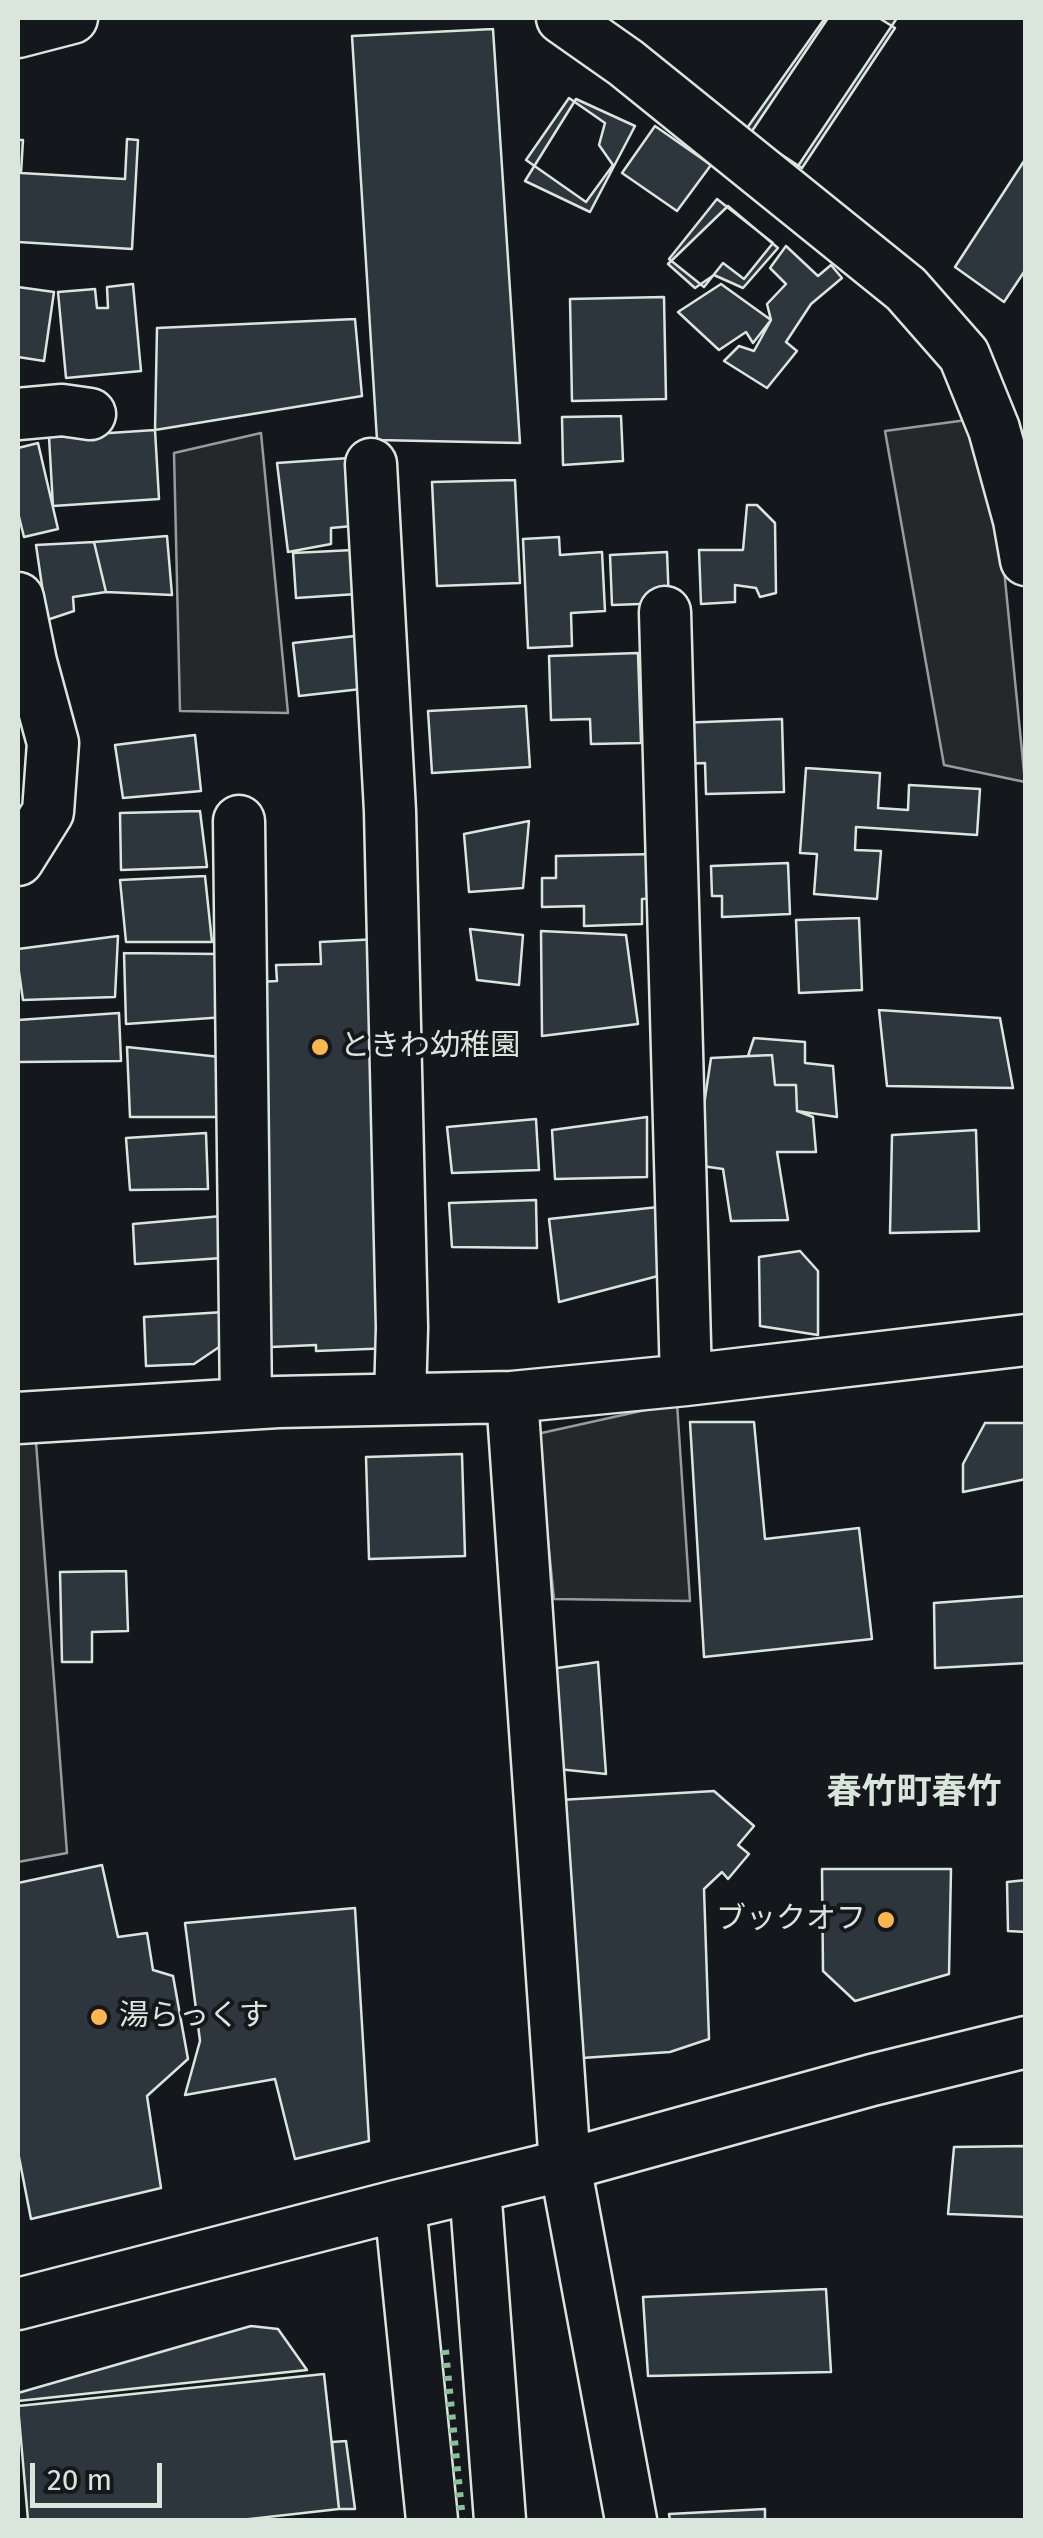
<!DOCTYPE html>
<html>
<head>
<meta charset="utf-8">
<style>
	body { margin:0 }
	#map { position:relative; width:1043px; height:2538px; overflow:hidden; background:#14181c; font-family:"Fira Sans",sans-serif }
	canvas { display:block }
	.frame { position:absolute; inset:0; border:20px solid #d8e6dc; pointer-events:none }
	.scale { position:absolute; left:30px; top:2463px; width:132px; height:45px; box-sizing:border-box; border:5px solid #d8e6dc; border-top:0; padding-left:12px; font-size:30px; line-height:35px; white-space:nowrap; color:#d8e6dc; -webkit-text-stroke:8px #14181c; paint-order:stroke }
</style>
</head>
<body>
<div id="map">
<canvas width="1043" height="2538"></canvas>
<div class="frame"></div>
<div class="scale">20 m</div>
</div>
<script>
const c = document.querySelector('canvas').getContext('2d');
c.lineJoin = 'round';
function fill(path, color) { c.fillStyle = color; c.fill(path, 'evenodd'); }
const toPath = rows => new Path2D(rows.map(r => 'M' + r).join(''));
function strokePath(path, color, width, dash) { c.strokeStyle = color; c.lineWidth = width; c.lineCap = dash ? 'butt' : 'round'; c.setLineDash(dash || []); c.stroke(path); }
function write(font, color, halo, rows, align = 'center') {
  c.font = font + ' "Fira Sans","Noto Sans JP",sans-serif'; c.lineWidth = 8; c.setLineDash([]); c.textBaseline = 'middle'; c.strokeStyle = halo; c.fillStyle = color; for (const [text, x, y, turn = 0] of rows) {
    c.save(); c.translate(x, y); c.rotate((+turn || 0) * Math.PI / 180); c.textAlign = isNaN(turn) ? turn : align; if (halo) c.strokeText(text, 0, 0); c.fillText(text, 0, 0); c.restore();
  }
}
const parking = toPath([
	[989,417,1025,782,944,765,885,431,989,417],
	[261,433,288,713,180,711,174,453,261,433],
	[677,1403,690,1601,554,1599,537,1434,677,1403],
	[18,1442,36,1442,67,1853,18,1862,18,1442]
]);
fill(parking, '#24282b');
strokePath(parking, '#939e99', 2.5);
const building = toPath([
	[825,18,897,18,798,166,745,131,825,18],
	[828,18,879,18,895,28,802,168,750,134,828,18],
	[493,29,520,443,377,440,352,36,493,29],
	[569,98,605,123,599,145,613,165,586,202,526,160,569,98],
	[576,99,635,126,590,212,525,181,576,99],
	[655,126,711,165,677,211,622,173,655,126],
	[127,139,138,140,132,249,18,242,18,140,23,140,21,173,125,179,127,139],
	[1026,158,1026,269,1004,302,955,267,1026,158],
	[717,199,773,243,744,279,723,263,704,287,669,259,717,199],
	[728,206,778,248,743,288,714,275,695,288,668,264,728,206],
	[786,246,818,276,831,265,842,278,811,304,786,342,797,351,767,388,724,361,739,346,754,351,771,320,767,304,786,284,770,268,786,246],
	[133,284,141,371,66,378,58,292,95,289,97,308,108,308,107,287,133,284],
	[721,284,771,320,753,343,746,332,719,350,678,312,721,284],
	[18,287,54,292,44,361,18,357,18,287],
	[664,297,666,399,572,401,570,299,664,297],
	[355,319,362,396,155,430,157,328,355,319],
	[621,416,623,461,563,465,562,417,621,416],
	[155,430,159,499,53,506,49,437,155,430],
	[38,443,58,529,24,537,18,513,18,448,38,443],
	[349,458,363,525,331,528,331,544,288,552,277,463,349,458],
	[515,480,520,583,437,586,432,482,515,480],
	[747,505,757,505,775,523,776,593,760,597,756,588,735,585,735,602,701,604,699,550,743,550,747,505],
	[167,536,172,595,106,592,94,542,167,536],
	[559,537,560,555,602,552,605,611,571,613,572,646,528,648,523,539,559,537],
	[94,542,106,592,73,597,74,611,47,620,36,545,94,542],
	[353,550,357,594,296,598,293,553,353,550],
	[667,552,669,603,612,605,610,555,667,552],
	[355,636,361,689,299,696,293,643,355,636],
	[638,653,641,743,591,744,590,719,551,720,549,656,638,653],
	[526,706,530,767,432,773,428,711,526,706],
	[782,719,784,792,706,794,705,763,680,764,678,723,782,719],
	[195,735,201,791,123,798,115,745,195,735],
	[806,768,880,773,878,808,908,810,909,785,980,789,977,835,856,827,855,850,881,851,877,899,814,894,817,854,800,853,806,768],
	[200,811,207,867,121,870,120,813,200,811],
	[529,821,523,888,469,892,464,834,529,821],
	[658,854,659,898,642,899,642,924,584,926,584,906,542,907,542,878,556,878,556,856,658,854],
	[788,863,790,914,722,917,722,896,712,896,711,866,788,863],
	[205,876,212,942,126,942,120,880,205,876],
	[859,918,862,990,799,993,796,920,859,918],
	[470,929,523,935,519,985,477,980,470,929],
	[541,931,626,935,638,1024,542,1036,541,931],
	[118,936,115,997,23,1000,18,965,18,949,118,936],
	[378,939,393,1348,316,1351,316,1345,271,1347,257,982,277,981,276,965,321,964,320,942,378,939],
	[124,953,219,954,225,1017,126,1024,124,953],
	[879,1010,1000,1018,1013,1088,887,1086,879,1010],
	[119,1013,121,1061,18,1062,18,1020,119,1013],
	[754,1038,805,1042,805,1063,833,1066,837,1117,797,1111,796,1085,775,1085,772,1055,748,1056,754,1038],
	[127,1047,220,1057,231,1117,130,1117,127,1047],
	[772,1055,775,1085,796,1085,797,1111,813,1117,816,1152,777,1152,788,1220,731,1221,723,1169,695,1165,711,1058,772,1055],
	[647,1117,647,1177,555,1179,552,1130,647,1117],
	[536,1119,539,1170,452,1173,447,1127,536,1119],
	[976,1130,979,1231,890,1233,892,1135,976,1130],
	[206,1133,208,1189,130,1190,126,1138,206,1133],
	[536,1200,537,1248,452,1247,449,1203,536,1200],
	[658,1207,658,1276,559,1302,549,1219,658,1207],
	[222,1216,222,1258,135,1264,133,1224,222,1216],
	[800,1251,818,1271,818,1335,760,1326,759,1257,800,1251],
	[224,1312,234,1337,194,1364,146,1366,144,1317,224,1312],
	[690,1422,754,1422,765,1539,859,1528,872,1639,704,1657,690,1422],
	[985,1423,1026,1423,1026,1479,963,1492,963,1464,985,1423],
	[462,1454,465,1556,369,1559,366,1457,462,1454],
	[126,1571,128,1631,92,1632,92,1662,62,1662,60,1572,126,1571],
	[1026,1596,1026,1663,935,1668,934,1603,1026,1596],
	[598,1662,606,1774,548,1768,544,1670,598,1662],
	[714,1791,754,1826,738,1845,749,1854,728,1879,722,1872,704,1889,709,2039,670,2052,582,2058,560,1800,714,1791],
	[102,1865,118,1937,147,1933,153,1970,173,1976,188,2059,147,2096,161,2188,31,2219,18,2152,18,1883,102,1865],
	[822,1869,951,1869,949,1974,855,2001,823,1971,822,1869],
	[1026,1880,1026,1932,1008,1931,1007,1882,1026,1880],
	[355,1908,369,2141,295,2159,275,2079,185,2095,200,2041,185,1923,355,1908],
	[1026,2146,1026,2217,948,2214,954,2147,1026,2146],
	[826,2289,831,2372,648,2376,643,2297,826,2289],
	[251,2326,278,2329,307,2370,18,2401,18,2393,251,2326],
	[324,2374,339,2509,241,2520,28,2520,18,2406,324,2374],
	[346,2441,355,2509,339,2509,332,2442,346,2441],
	[765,2509,765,2520,670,2520,669,2514,765,2509]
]);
fill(building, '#2c363c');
strokePath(building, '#d8e6dc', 2.5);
const minor = toPath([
	[562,18,626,63,906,289,964,355,994,429,1019,520,1026,560],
	[18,32,72,18],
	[18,414,62,410,90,414],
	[371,464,390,811,402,1328,400,1399],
	[18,598,31,662,53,743,48,812,18,860],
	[665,612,686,1380],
	[239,821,246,1404],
	[512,1397,565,2165,631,2520],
	[18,1418,278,1402,512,1397,686,1380,1026,1340],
	[475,2188,500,2520],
	[400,2205,432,2520],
	[18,2304,400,2205,565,2165,872,2080,1026,2042]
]);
strokePath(minor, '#d8e6dc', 55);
strokePath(minor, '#14181c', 50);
strokePath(toPath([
	[445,2350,462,2520]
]), '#8ac095', 8, [5, 8]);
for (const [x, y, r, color] of [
	[320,1047,10,"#ffb74d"],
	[886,1920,10,"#ffb74d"],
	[99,2017,10,"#ffb74d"]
]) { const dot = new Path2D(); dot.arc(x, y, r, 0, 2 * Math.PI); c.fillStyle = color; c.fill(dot); strokePath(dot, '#14181c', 4); }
write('30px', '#d8e6dc', '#14181c', [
	["ときわ幼稚園",340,1047],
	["ブックオフ",866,1920,"right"],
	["湯らっくす",119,2017]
], 'left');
write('bold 35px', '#d8e6dc', '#14181c', [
	["春竹町春竹",914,1793]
]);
</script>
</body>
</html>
